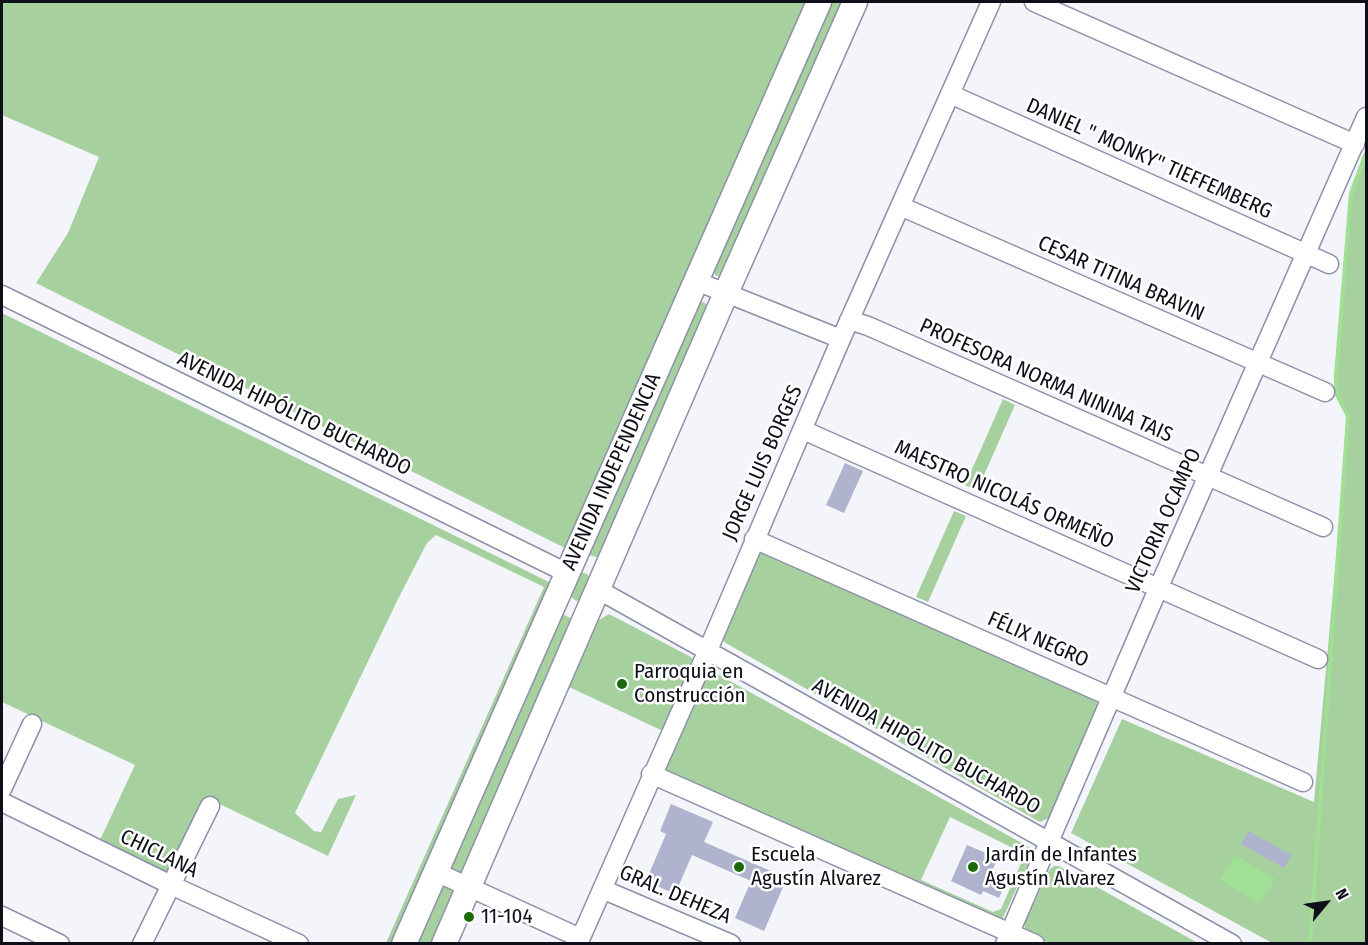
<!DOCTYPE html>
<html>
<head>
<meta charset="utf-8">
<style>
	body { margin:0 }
	#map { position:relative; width:1368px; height:945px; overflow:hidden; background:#f4f5fb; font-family:"Fira Sans Condensed",sans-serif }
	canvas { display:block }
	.frame { position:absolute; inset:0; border:3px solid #0e0f18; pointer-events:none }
	.north { position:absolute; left:1296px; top:873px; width:60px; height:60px; -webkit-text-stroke:4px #fff; paint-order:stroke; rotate:61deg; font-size:16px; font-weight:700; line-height:24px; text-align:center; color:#0e0f18 }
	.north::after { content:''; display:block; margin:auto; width:21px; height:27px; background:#0e0f18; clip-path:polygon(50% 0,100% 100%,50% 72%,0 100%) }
</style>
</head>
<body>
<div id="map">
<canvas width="1368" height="945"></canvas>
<div class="frame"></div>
<div class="north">N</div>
</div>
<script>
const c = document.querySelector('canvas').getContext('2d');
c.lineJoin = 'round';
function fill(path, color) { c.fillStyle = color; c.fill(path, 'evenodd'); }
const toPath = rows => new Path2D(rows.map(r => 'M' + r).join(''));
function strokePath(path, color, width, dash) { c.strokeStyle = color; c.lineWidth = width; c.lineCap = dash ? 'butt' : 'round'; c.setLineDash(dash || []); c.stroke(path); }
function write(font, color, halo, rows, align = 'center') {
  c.font = font + ' "Fira Sans Condensed",sans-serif'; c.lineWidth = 5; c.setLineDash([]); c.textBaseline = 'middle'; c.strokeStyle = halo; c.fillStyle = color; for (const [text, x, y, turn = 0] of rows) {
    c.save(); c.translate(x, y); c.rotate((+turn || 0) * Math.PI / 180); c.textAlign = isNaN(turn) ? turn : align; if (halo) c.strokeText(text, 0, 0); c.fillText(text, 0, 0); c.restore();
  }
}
fill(toPath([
	[2,2,810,2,569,550,36,283,68,233,99,157,2,115],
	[829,2,845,2,723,275,716,276,712,270],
	[1366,159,1366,943,1272,943,1071,833,1122,719,1314,802,1348,425,1348,416,1336,393,1352,191],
	[703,302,709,306,599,558,586,554,698,303],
	[2,313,551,583,396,943,386,943,544,587,436,535,427,543,398,599,295,813,314,831,321,832,338,799,356,795,328,856,207,798,168,873,100,840,135,765,2,702],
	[1003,399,1015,405,977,491,965,485],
	[954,511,966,516,928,602,916,597],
	[758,549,1096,698,1097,705,1049,818,1040,822,724,642,722,638],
	[581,572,587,574,591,579,582,600,576,601,569,595,578,573],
	[562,614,573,619,463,873,458,874,449,868],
	[609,614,691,657,695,663,665,732,569,687,599,620],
	[712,671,1029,847,1032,851,1031,857,1002,920,669,775,664,766,706,674],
	[950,817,1025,854,1001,909,993,912,921,880],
	[1054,866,1059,866,1198,943,1050,943,1030,935,1026,931,1024,925,1049,870],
	[443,886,450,888,454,895,434,943,413,944,440,887]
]), '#a6d19e');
fill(toPath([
	[1235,855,1275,879,1260,904,1220,880]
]), '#a0df95');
strokePath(toPath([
	[1310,944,1348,416,1336,393,1336,375,1351,193,1366,153]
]), '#a0df95', 4);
fill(toPath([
	[845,463,863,471,844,513,826,505],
	[671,804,713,822,704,842,787,878,764,931,735,918,751,881,692,855,675,894,646,881,666,834,660,831],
	[1249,831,1291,855,1284,868,1241,844],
	[967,845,998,858,992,871,1008,878,999,898,983,891,981,895,951,881]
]), '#afb3cd');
const minor = toPath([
	[1034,2,1355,144],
	[950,94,1329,264],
	[900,206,1325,392],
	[696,281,841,339],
	[2,295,567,573],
	[849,320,868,326,1323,527],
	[803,430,1318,659],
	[754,539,1303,782],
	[597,589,1232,944],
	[651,774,1035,944],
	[2,789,32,724],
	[2,802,171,885,299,944],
	[436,872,580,938],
	[602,889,731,944],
	[2,916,60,944],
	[142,944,210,806],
	[578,944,708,650,841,339,991,2],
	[1005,944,1158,589,1366,117]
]);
const major = toPath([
	[404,944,819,2],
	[444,944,726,293,855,2]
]);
strokePath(minor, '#8d90a9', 21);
strokePath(major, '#8d90a9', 27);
strokePath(minor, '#fff', 18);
strokePath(major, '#fff', 24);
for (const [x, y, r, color] of [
	[622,684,6,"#1b6909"],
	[739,867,6,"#1b6909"],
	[973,867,6,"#1b6909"],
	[469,917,6,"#1b6909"]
]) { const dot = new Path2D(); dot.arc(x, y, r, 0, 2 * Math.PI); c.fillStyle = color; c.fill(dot); strokePath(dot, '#fff', 2); }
write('21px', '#0e0f18', '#fff', [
	["DANIEL \" MONKY\" TIEFFEMBERG",1149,159,24],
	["CESAR TITINA BRAVIN",1121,279,24],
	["PROFESORA NORMA NININA TAIS",1046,381,24],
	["AVENIDA HIPÓLITO BUCHARDO",294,414,26],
	["JORGE LUIS BORGES",763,463,-66],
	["AVENIDA INDEPENDENCIA",612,472,-66],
	["MAESTRO NICOLÁS ORMEÑO",1004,495,24],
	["VICTORIA OCAMPO",1164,521,-66],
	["FÉLIX NEGRO",1038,640,24],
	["AVENIDA HIPÓLITO BUCHARDO",926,747,29],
	["CHICLANA",159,854,26],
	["GRAL. DEHEZA",675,895,23]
]);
write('21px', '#0e0f18', '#fff', [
	["Parroquia en",634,672],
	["Construcción",634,696],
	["Escuela",751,855],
	["Agustín Alvarez",751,879],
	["Jardín de Infantes",985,855],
	["Agustín Alvarez",985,879],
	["11-104",481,917]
], 'left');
</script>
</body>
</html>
